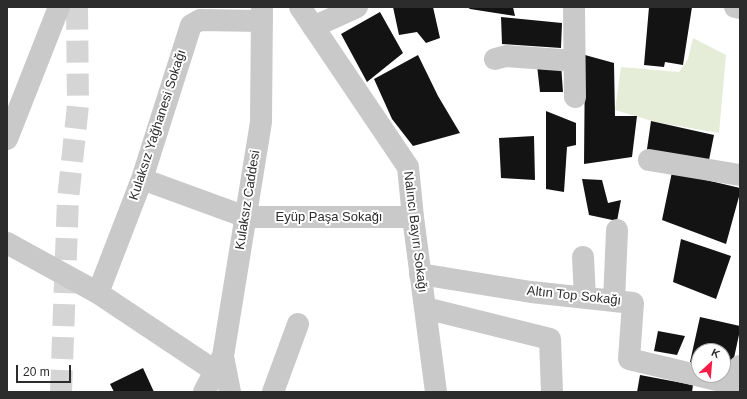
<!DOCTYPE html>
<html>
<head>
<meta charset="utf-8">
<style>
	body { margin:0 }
	#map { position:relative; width:747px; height:399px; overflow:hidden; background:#fff; font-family:Arial,sans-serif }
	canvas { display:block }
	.frame { position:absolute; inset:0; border:8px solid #2c2c2c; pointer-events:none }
	.north { position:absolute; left:691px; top:343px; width:40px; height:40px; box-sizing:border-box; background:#fff; border:1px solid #ababab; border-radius:50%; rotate:26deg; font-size:11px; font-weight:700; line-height:16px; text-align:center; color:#2c2c2c }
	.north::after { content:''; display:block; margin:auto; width:14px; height:18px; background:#f71b45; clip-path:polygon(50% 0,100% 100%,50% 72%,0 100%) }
	.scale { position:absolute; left:16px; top:365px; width:55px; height:18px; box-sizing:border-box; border:2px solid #2c2c2c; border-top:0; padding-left:5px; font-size:12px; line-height:14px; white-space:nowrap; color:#2c2c2c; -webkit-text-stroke:3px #fff; paint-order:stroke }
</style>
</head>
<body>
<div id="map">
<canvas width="747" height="399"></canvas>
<div class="frame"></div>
<div class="north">K</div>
<div class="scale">20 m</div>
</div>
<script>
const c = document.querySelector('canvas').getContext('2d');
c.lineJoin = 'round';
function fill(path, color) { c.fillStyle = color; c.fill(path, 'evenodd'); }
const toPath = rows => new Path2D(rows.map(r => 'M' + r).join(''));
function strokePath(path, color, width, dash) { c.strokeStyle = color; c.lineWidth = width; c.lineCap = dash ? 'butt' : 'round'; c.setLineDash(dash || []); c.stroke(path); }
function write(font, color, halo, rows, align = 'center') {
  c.font = font + ' Arial,sans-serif'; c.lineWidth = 4; c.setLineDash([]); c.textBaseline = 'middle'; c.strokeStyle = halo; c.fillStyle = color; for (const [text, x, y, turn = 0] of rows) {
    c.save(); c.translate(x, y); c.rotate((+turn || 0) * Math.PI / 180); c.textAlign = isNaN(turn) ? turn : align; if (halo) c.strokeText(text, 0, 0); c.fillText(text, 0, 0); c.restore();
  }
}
fill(toPath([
	[693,38,726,55,719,133,655,122,615,110,621,67,679,72,688,59]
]), '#e5ecd8');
fill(toPath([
	[393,7,433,7,440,38,426,43,417,32,399,35],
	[467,7,513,7,515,16,470,9],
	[649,7,692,7,683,65,665,62,664,67,644,65],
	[380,12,403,53,367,82,341,34],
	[501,17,562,23,561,48,502,44],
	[418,55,438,96,460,133,413,146,392,119,374,79],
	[585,55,614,63,615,116,637,116,632,157,584,164],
	[561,64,563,92,540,92,537,65],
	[546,111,576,123,576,145,567,147,564,192,546,189],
	[651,121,714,135,708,165,646,156],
	[534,136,535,180,501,178,499,138],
	[672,172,740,188,740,193,726,244,662,220],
	[582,179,602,180,608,203,621,200,617,221,589,215],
	[681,239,731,256,716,299,673,282],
	[700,317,740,326,740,330,731,372,723,370,723,351,699,351,699,364,690,362],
	[658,331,685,336,677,355,654,351],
	[143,368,154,392,114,392,110,384],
	[640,375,693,385,692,392,637,392]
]), '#131313');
strokePath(toPath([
	[61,392,68,199,78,105,77,7]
]), '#d5d5d5', 22, [22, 11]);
strokePath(toPath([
	[300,7,408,167,413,217,436,392],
	[574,7,575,97],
	[735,7,740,8],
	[313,27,357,7],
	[495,59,506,56,574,61],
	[7,139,59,7],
	[649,160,740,175],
	[142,179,246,217,413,217],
	[7,243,98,293,215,371],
	[583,257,585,298],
	[420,274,531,292,633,303,629,359,738,385],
	[98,293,142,179,191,25,200,20,262,21],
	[614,301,617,230],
	[425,308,550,339,552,392],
	[273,392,298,324]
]), '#c9c9c9', 22);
strokePath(toPath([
	[204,392,223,356],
	[230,392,223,356,261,122,262,7],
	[737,392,740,366]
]), '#c9c9c9', 22);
write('13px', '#2c2c2c', '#fff', [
	["Kulaksız Yağhanesi Sokağı",158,125,-72],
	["Kulaksız Caddesi",248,200,-81],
	["Eyüp Paşa Sokağı",329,217],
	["Nalıncı Bayırı Sokağı",415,232,83],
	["Altın Top Sokağı",574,296,6]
]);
</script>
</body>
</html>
